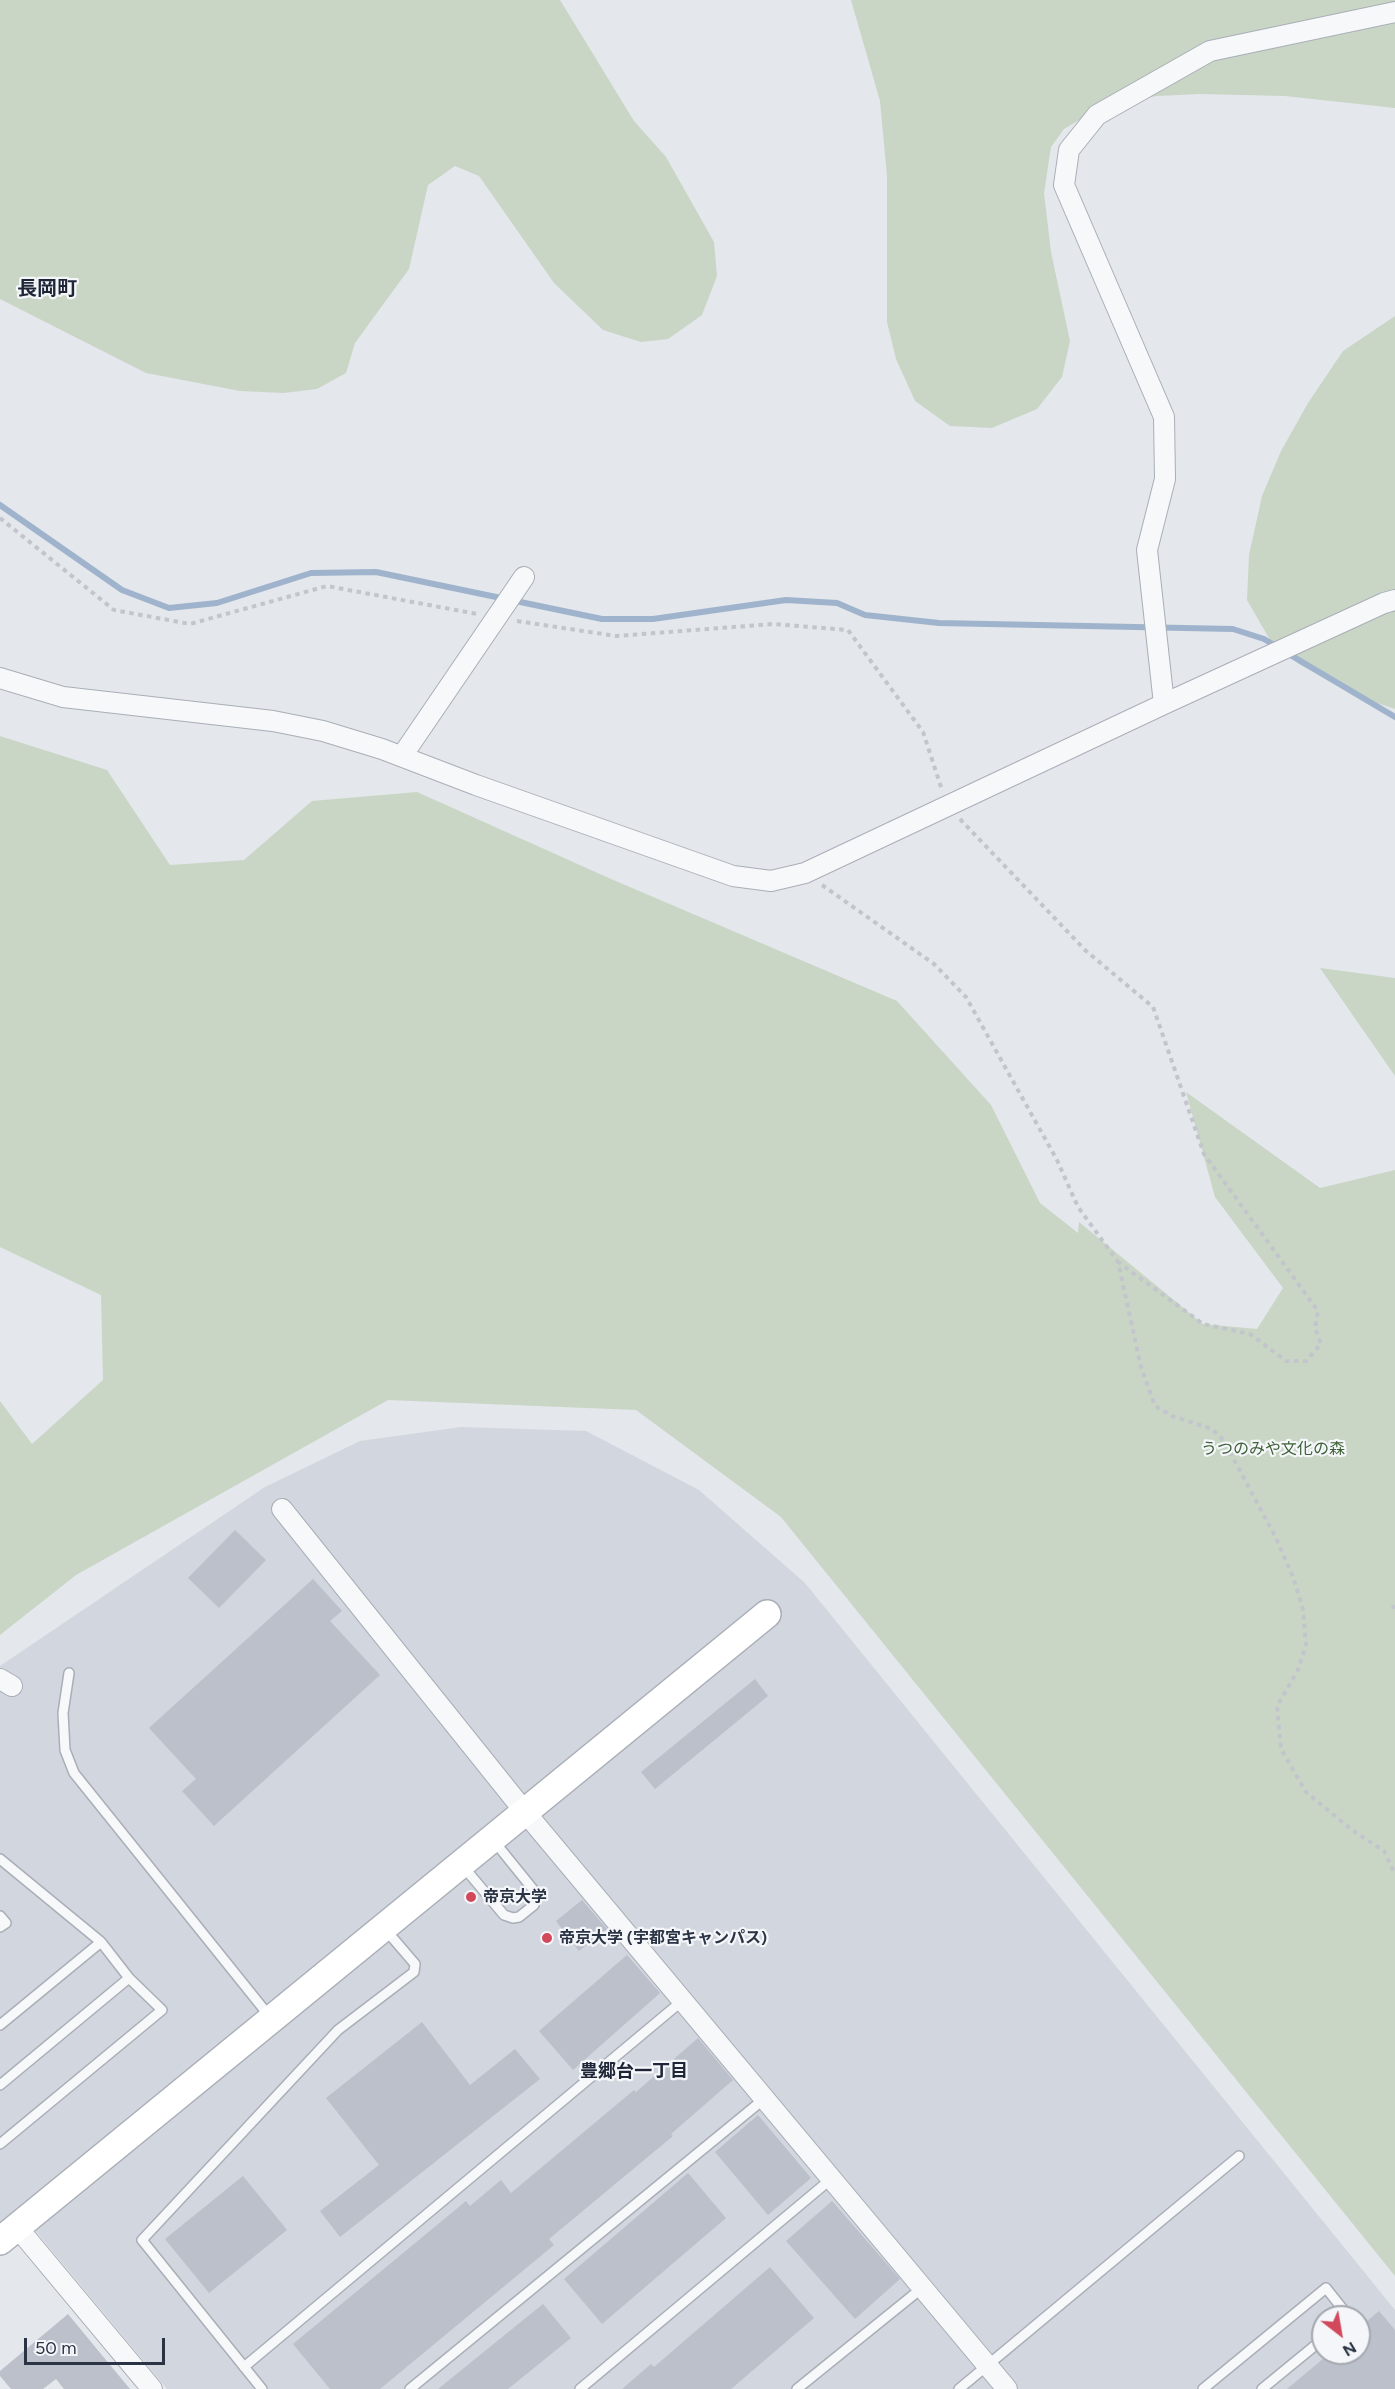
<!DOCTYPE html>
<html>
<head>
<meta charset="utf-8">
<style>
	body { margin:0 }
	#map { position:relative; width:1395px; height:2389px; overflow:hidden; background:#e4e7ec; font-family:Figtree,sans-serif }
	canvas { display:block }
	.north { position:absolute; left:1311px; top:2305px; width:60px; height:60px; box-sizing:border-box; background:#f4f6f9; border:2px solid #a4a8b1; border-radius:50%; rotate:149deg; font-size:16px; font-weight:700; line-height:24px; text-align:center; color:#2b3445 }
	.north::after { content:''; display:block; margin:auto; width:21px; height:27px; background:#d1495b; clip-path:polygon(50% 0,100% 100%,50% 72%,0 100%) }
	.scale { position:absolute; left:24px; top:2338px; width:141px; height:27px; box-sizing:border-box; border:3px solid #2b3445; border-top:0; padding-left:8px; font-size:18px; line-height:21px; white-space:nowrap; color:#2b3445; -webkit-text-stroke:4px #f4f6f9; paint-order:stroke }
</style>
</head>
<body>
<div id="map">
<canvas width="1395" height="2389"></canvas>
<div class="north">N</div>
<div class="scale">50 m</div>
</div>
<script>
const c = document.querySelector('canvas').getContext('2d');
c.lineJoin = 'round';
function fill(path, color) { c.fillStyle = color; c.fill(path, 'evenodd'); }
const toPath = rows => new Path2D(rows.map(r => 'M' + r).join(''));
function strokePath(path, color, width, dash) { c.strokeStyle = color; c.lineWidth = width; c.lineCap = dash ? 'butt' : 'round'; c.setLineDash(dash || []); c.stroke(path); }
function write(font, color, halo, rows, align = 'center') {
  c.font = font + ' Figtree,"Noto Sans JP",sans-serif'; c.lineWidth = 4.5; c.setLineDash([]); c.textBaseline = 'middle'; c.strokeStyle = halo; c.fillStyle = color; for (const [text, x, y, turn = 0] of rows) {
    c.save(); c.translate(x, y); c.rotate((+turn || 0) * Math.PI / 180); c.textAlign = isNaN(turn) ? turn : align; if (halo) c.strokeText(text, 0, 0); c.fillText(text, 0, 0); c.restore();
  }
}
fill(toPath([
	[461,1427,586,1431,699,1490,805,1583,1395,2310,1395,2389,167,2389,19,2211,0,2226,0,1666,265,1487,360,1441],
	[1323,2317,1359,2317,1359,2353,1323,2353]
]), '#d2d6de');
fill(toPath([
	[0,0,560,0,634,121,666,157,714,242,717,276,702,315,668,339,641,342,603,330,554,283,479,176,455,166,428,185,409,269,355,343,346,373,317,389,284,393,240,391,146,373,0,299],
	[851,0,1395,0,1395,108,1285,96,1200,94,1157,96,1108,103,1064,129,1051,147,1044,193,1051,252,1070,341,1062,377,1037,409,992,428,950,426,915,401,896,359,887,322,887,176,880,101],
	[1395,316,1395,709,1356,696,1299,664,1273,645,1247,600,1249,555,1262,496,1281,451,1308,403,1343,351],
	[0,736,107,770,170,865,244,860,312,801,417,792,611,879,897,1001,991,1105,1040,1203,1078,1233,1079,1222,1203,1324,1257,1329,1283,1288,1215,1197,1186,1092,1320,1188,1395,1170,1395,2276,781,1517,636,1410,388,1400,76,1575,0,1635,0,1401,32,1444,103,1380,101,1295,0,1247],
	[1320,968,1395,978,1395,1076]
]), '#c9d6c5');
strokePath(toPath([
	[0,505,122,590,169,608,217,603,311,573,376,572,602,619,653,619,786,600,837,603,865,615,939,623,1233,629,1264,639,1279,648],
	[1287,653,1395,717]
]), '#9fb4cc', 6);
fill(toPath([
	[235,1530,266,1560,219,1608,188,1578],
	[313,1579,342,1611,330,1621,380,1675,214,1826,182,1791,196,1779,149,1728],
	[755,1679,768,1696,655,1789,641,1772],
	[582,1900,607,1929,579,1951,556,1921],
	[627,1955,660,1993,573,2070,539,2031],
	[422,2022,470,2085,515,2049,540,2079,340,2237,320,2211,379,2165,326,2098],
	[698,2038,733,2080,671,2134,673,2136,549,2239,554,2245,380,2389,330,2389,293,2344,466,2201,470,2206,501,2180,511,2193,634,2090,636,2092],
	[758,2115,811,2178,768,2215,715,2152],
	[688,2173,726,2218,602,2324,564,2279],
	[243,2176,287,2230,209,2293,165,2239],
	[832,2201,900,2279,855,2319,786,2241],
	[770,2267,814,2318,731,2389,622,2389,651,2364,654,2367],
	[543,2304,571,2338,508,2389,438,2389],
	[1379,2311,1395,2330,1395,2389,1287,2389,1330,2353,1359,2353,1359,2328],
	[68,2314,101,2354,130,2389,64,2389,56,2379,43,2389,11,2389,0,2376,0,2371]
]), '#bbc0ca');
const lane = toPath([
	[69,1673,63,1713,65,1750,74,1773,270,2017],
	[0,1859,101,1942],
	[462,1865,504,1915,513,1918,519,1917,534,1905,536,1893,494,1841],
	[0,1916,6,1923,0,1927],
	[0,2025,101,1942,129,1978,162,2010,0,2144],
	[0,2085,129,1978],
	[244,2367,682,2001],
	[262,2389,142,2240,338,2030,414,1972,415,1964,385,1929],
	[410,2389,764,2099],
	[580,2389,831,2179],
	[797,2389,922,2288],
	[959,2389,1239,2156],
	[1203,2389,1326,2288,1349,2317],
	[1262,2389,1323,2339]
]);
const street = toPath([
	[0,678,63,697,273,721,323,731,382,749,476,785,733,876,771,881,805,873,1164,704,1384,603,1395,600],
	[1164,704,1147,550,1165,479,1164,417,1064,185,1069,150,1097,115,1210,51,1395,12],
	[402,756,524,577],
	[282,1509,525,1812,1007,2389],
	[0,1679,12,1686],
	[17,2227,152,2389]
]);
const secondary = toPath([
	[0,2241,767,1614]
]);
strokePath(lane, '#a9aeb7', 12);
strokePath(street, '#a9aeb7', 22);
strokePath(secondary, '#a9aeb7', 30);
strokePath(toPath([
	[0,518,114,610,190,624,327,586,477,614],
	[517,621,616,636,773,624,848,630,923,732,942,790],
	[960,819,1085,950,1153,1007,1204,1154,1318,1311,1315,1328,1321,1344,1306,1361,1286,1361,1250,1334,1203,1324,1118,1262],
	[822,885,934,964,966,997,1057,1160,1078,1207,1118,1262,1141,1367,1155,1406,1172,1416,1212,1429,1224,1441,1276,1538,1293,1577,1303,1609,1306,1645,1298,1670,1277,1706,1281,1749,1306,1792,1352,1830,1384,1851,1395,1874],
	[1392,1608,1395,1606]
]), '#c2c5cb', 4, [4.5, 4.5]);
strokePath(lane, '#f7f8fa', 9);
strokePath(street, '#f7f8fa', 20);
strokePath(secondary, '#fff', 27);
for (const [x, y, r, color] of [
	[471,1897,6,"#d1495b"],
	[547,1938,6,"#d1495b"]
]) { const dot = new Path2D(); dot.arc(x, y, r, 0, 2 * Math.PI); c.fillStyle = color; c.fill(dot); strokePath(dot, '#f4f6f9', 2); }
write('16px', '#3f6138', '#f4f6f9', [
	["うつのみや文化の森",1273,1449]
]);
write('bold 16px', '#2b3445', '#f4f6f9', [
	["帝京大学",483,1897],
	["帝京大学 (宇都宮キャンパス)",559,1938]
], 'left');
write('bold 18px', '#1d2536', '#f4f6f9', [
	["豊郷台一丁目",634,2072]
]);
write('bold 20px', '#1d2536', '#f4f6f9', [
	["長岡町",47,289]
]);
</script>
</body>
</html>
